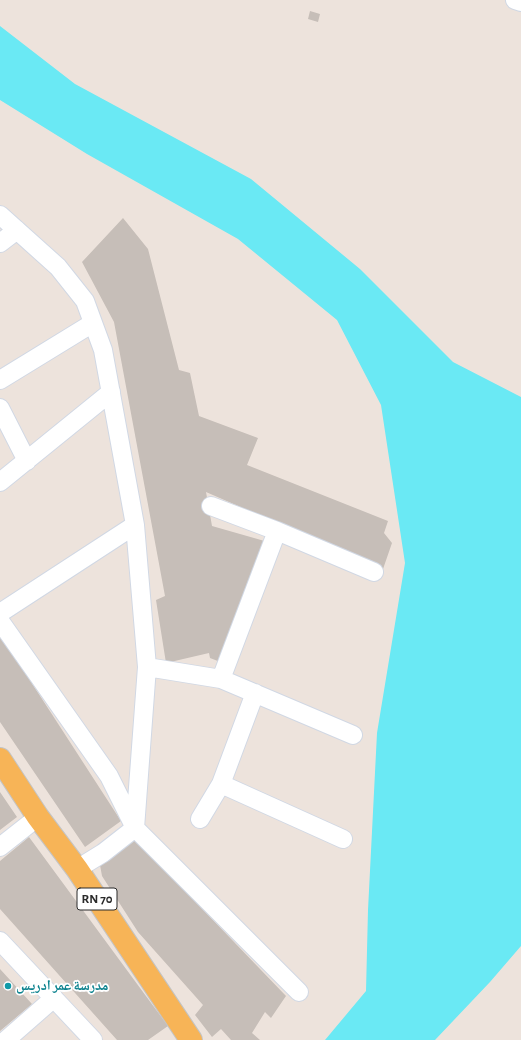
<!DOCTYPE html>
<html>
<head>
<meta charset="utf-8">
<style>
	body { margin:0 }
	canvas { display:block; background:#ede3dc }
</style>
</head>
<body>
<canvas width="521" height="1040"></canvas>
<script>
const c = document.querySelector('canvas').getContext('2d');
c.lineJoin = 'round';
function fill(path, color) { c.fillStyle = color; c.fill(path, 'evenodd'); }
const toPath = rows => new Path2D(rows.map(r => 'M' + r).join(''));
function strokePath(path, color, width, dash) { c.strokeStyle = color; c.lineWidth = width; c.lineCap = dash ? 'butt' : 'round'; c.setLineDash(dash || []); c.stroke(path); }
function write(font, color, halo, rows, align = 'center') {
  c.font = font + ' "Alegreya Sans","Noto Naskh Arabic",sans-serif'; c.lineWidth = 3.5; c.setLineDash([]); c.textBaseline = 'middle'; c.strokeStyle = halo; c.fillStyle = color; for (const [text, x, y, turn = 0] of rows) {
    c.save(); c.translate(x, y); c.rotate((+turn || 0) * Math.PI / 180); c.textAlign = isNaN(turn) ? turn : align; if (halo) c.strokeText(text, 0, 0); c.fillText(text, 0, 0); c.restore();
  }
}
fill(toPath([
	[0,26,75,84,251,179,360,269,453,362,521,397,521,946,490,982,435,1040,325,1040,366,991,368,910,377,733,405,563,381,405,337,320,238,239,87,154,0,100]
]), '#6ae9f4');
fill(toPath([
	[310,11,320,14,318,22,308,19],
	[123,218,148,249,179,370,190,373,199,416,258,438,247,465,388,521,384,533,392,543,383,569,206,492,212,526,268,542,223,663,210,658,209,653,166,663,156,600,165,596,114,322,82,262],
	[0,634,121,821,85,847,0,722],
	[0,792,17,817,0,830],
	[29,837,168,1026,148,1040,117,1040,0,909,0,861],
	[133,837,286,996,271,1018,265,1012,252,1033,260,1040,231,1040,221,1029,212,1037,195,1015,203,1005,138,932,102,876,100,865],
	[0,969,32,1004,0,1031]
]), '#c6beb8');
const minor = toPath([
	[515,0,521,2],
	[0,215,58,267,85,301,103,350,135,525,147,667,135,828,103,853,77,869],
	[0,243,17,230],
	[0,380,93,323],
	[0,408,27,461],
	[0,482,111,392],
	[211,506,277,531,221,679],
	[277,531,374,572],
	[0,613,135,525],
	[0,621,109,776,135,828,299,992],
	[147,667,221,679,353,735],
	[221,784,343,839],
	[200,819,221,784,255,693],
	[0,847,38,817],
	[0,941,93,1040],
	[6,1040,54,998]
]);
const primary = toPath([
	[0,759,38,817,77,869,191,1040]
]);
strokePath(minor, '#d1d8e4', 20);
strokePath(primary, '#c4c4c4', 24);
strokePath(minor, '#fff', 18);
strokePath(primary, '#f7b457', 22);
for (const [x, y, r, color] of [
	[8,986,4,"#0f9aa8"]
]) { const dot = new Path2D(); dot.arc(x, y, r, 0, 2 * Math.PI); c.fillStyle = color; c.fill(dot); strokePath(dot, '#fff', 1.5); }
for (const [x, y, w] of [
	[97,899,40]
]) { const box = new Path2D(); box.roundRect(x - w / 2, y - 11, w, 22, 3); c.fillStyle = '#fff'; c.fill(box); strokePath(box, '#2b2b2b', 1); }
write('bold 13px', '#2b2b2b', null, [
	["RN 70",97,899]
]);
write('bold 14px', '#0d838f', '#fff', [
	["مدرسة عمر ادريس",16,986]
], 'left');
</script>
</body>
</html>
